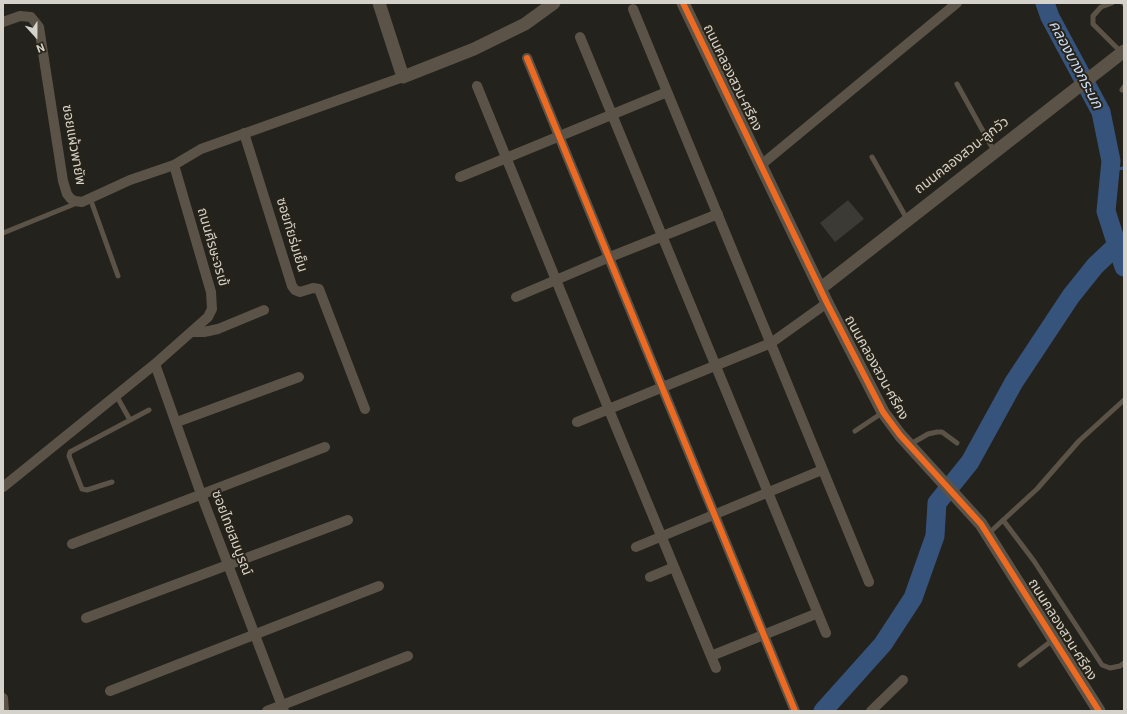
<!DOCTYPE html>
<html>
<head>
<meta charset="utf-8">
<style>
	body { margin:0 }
	#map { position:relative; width:1127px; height:714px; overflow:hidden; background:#24221c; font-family:Roboto,sans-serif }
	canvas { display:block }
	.frame { position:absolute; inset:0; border:4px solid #d5d2cb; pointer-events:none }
	.north { position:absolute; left:16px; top:16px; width:40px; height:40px; -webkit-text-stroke:3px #282318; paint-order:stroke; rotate:159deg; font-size:11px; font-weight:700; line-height:16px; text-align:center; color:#d5d2cb }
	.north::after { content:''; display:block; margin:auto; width:14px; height:18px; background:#d5d2cb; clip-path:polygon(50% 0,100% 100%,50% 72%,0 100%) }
</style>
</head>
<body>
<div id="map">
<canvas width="1127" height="714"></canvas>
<div class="frame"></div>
<div class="north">N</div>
</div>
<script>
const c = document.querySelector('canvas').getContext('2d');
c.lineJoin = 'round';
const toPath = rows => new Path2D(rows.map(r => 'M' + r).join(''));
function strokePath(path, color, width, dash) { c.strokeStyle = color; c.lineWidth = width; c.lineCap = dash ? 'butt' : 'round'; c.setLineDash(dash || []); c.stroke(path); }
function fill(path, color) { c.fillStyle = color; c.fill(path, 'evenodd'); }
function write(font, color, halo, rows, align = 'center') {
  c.font = font + ' Roboto,"Noto Sans Thai",sans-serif'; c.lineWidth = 4; c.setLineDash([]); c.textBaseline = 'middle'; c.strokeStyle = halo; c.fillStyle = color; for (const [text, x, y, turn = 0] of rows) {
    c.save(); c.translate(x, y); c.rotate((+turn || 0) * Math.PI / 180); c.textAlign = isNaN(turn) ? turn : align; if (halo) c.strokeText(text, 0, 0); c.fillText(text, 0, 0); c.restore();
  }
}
strokePath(toPath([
	[1110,170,1124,168]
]), '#36537c', 3);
strokePath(toPath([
	[1045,3,1050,17,1101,112,1111,161,1106,211,1124,267],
	[823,711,883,644,913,598,935,536,937,503,970,462,1014,382,1071,296,1095,266,1116,246]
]), '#36537c', 19);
fill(toPath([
	[848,200,864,219,835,242,820,223]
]), '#3c3a35');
strokePath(toPath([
	[1112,3,1101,7,1093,16,1093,24,1121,52],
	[1123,3,1124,4],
	[957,84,994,151],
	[1122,90,1124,87],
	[872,157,907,219],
	[90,198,118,276],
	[3,233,77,203],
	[116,395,130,420],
	[855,431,882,413],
	[909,445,928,434,937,432,942,432,957,443],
	[112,482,87,490,82,489,69,456,70,452,149,410],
	[1003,520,1034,561,1102,665,1110,668,1120,666,1124,663],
	[988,534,1037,489,1079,441,1124,400],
	[1020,665,1054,639]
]), '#5b5347', 5);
strokePath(toPath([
	[633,9,869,582],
	[3,22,20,16,31,17,39,27,63,181,67,194,71,199,75,201,82,202,130,180,174,165],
	[580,37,826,633],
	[527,58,795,711],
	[477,86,609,410,716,668],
	[244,133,292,286,295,290,300,292,313,288,319,289,365,409],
	[761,165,957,3],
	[460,177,667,92],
	[516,297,610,257,718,214],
	[193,332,204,332,218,329,264,310],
	[155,364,201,494,284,711],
	[177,422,299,377],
	[577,422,771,343,827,303],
	[3,487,155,364,208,317,212,309,211,292,174,165,201,149,403,77],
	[72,544,325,447],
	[636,547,822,470],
	[650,577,674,567],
	[86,618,348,520],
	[711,656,818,613],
	[110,691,379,586],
	[3,698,4,711],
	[267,711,408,656],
	[871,711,903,680]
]), '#5b5347', 10);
strokePath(toPath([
	[379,3,403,77,474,49,525,24,554,3],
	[683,3,827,303,883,412,900,435,981,524,1099,711],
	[821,288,1124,51]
]), '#5b5347', 13);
strokePath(toPath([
	[683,3,827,303,883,412,900,435,981,524,1099,711],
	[527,58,795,711]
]), '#ed6a23', 6);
write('14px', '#d5d2cb', '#282318', [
	["ถนนคลองสวน-ศรีคง",732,78,64],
	["ซอยแผ้วพายัพ",73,145,80],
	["ถนนคลองสวน-ลูกวัว",962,156,-38],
	["ซอยทัยร่มเย็น",291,235,73],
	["ถนนศีรษะจรเข้",212,247,74],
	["ถนนคลองสวน-ศรีคง",876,368,61],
	["ซอยไทยสมบูรณ์",231,533,69],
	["ถนนคลองสวน-ศรีคง",1062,630,58]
]);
write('italic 15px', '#c8dcfa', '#282318', [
	["คลองบางกระนก",1075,65,62]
]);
</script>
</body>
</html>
